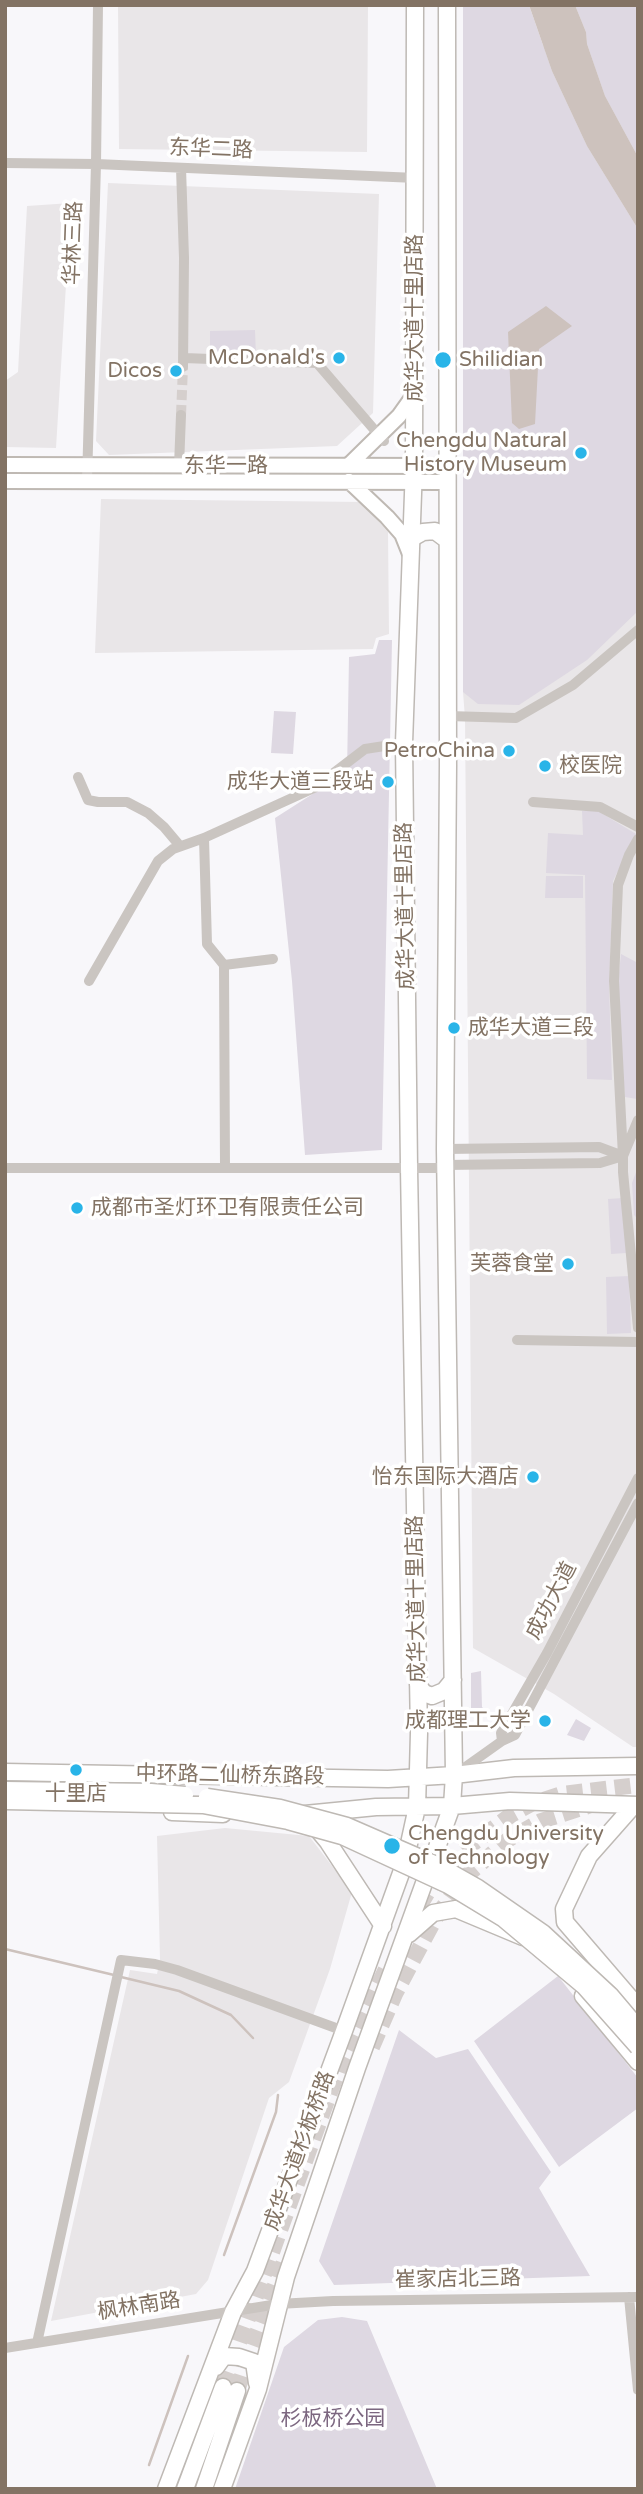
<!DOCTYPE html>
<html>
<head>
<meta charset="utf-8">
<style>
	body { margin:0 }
	#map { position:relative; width:643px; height:2494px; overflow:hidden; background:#f8f7fa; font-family:"Varela Round",sans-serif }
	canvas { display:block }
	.frame { position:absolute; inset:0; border:7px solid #837364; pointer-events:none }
</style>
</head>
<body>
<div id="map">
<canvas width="643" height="2494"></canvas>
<div class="frame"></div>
</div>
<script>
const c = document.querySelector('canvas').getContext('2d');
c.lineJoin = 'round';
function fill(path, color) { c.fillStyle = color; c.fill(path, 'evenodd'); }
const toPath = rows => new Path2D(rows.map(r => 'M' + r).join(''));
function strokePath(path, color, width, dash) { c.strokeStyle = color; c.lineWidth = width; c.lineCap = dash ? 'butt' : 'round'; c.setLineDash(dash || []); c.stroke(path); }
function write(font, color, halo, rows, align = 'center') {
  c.font = font + ' "Varela Round","Noto Sans SC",sans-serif'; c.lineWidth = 7; c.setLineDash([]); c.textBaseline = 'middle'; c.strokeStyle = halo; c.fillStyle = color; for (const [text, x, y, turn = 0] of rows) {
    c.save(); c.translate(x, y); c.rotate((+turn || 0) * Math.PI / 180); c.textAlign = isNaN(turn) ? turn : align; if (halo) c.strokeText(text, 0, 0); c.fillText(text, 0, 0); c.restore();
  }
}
fill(toPath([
	[118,5,368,5,367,152,119,149],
	[575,5,638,5,638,1747,633,1747,554,1694,473,1648,465,718,463,692,464,72,586,32],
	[108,183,379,194,373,413,337,446,109,455,96,441],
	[71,203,56,448,5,447,5,381,18,372,27,206],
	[101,499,362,502,388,532,389,634,376,638,373,649,95,653],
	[225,1828,309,1836,352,1892,330,1969,289,2082,269,2098,208,2280,196,2294,51,2321,130,1970,157,1974,160,1959,157,1836]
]), '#e9e6e8');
fill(toPath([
	[463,5,529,5,552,71,587,146,638,229,638,611,587,660,519,705,478,704,463,692],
	[575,5,638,5,638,157,605,96,587,44,586,32],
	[255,330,256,356,210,356,210,331],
	[379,640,392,640,382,1150,305,1155,292,981,275,818,347,772,349,657,375,654],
	[274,711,296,712,293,754,271,753],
	[582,811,598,811,636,834,613,881,609,986,612,1080,587,1079,585,875,546,873,548,833,583,835],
	[546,876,583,876,583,898,545,898],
	[621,954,638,963,637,1099,625,1097,622,1069,618,983],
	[638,1167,638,1217,637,1218,634,1215,632,1183],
	[623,1198,626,1253,611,1254,608,1199],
	[629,1276,631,1333,607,1334,606,1277],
	[481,1671,482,1707,485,1710,481,1718,471,1713,471,1673],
	[576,1719,591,1728,584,1741,567,1735],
	[558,1976,638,2078,638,2108,559,2167,474,2041],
	[399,2030,436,2058,468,2049,551,2172,539,2188,590,2276,334,2285,319,2261],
	[342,2317,367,2321,437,2489,235,2489,284,2347,318,2320]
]), '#ded8e2');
fill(toPath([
	[529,5,575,5,586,32,587,44,605,96,638,157,638,229,587,146,552,71],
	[546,306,572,326,539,349,535,424,519,429,512,423,508,332]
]), '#cdc2bd');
strokePath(toPath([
	[5,1949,114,1975],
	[121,1977,179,1991,231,2015,253,2038],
	[224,2255,276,2112,278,2095],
	[149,2465,188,2356]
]), '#cdc2bd', 2.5);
strokePath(toPath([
	[181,415,183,367]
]), '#d5cfcd', 10, [10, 5]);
strokePath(toPath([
	[419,1907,432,1885,459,1854,511,1815,531,1804,562,1794,638,1785],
	[372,2047,395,1994,436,1917,465,1877,509,1839,541,1821,591,1805],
	[223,2387,340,2065,387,1967],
	[237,2391,251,2349,284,2262]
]), '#d5cfcd', 16, [16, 8]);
const secondary = toPath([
	[5,465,447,466],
	[348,466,399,416,414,395],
	[5,481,447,482],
	[349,481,387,517,402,534,410,554]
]);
const primary = toPath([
	[411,542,414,537,423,532,435,531,447,540],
	[418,1685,424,1693,432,1696,444,1691,453,1680],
	[5,1772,388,1779,454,1775,514,1768,638,1766],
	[634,1805,589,1856,564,1909,565,1922,638,2007],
	[172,1812,223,1814],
	[305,1814,376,1807,452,1806,510,1801,638,1805],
	[313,1824,328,1842,383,1926],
	[409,1934,433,1913,456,1909,523,1937],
	[583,1996,638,2062],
	[216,2367,224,2356,239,2357,254,2362,257,2383],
	[166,2489,233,2312,255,2271,344,2031,405,1862,417,1807,419,1733,409,1168,404,743,414,466,415,5],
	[185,2489,223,2387],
	[204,2489,237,2391],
	[222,2489,258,2389,286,2277,357,2068,452,1806,454,1775,445,1149,448,765,447,5]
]);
strokePath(secondary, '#bfb9b3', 18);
strokePath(primary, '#beb9b4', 19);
strokePath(toPath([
	[5,163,96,164,416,178],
	[181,168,184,258,183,367],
	[184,358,317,363,384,441],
	[179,466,181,415],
	[87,481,96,164,98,5],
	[448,716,516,718,573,685,638,630],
	[78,777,88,800,98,802,127,802,148,813,164,827,180,846],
	[533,802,600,807,638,827],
	[204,838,207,944,224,965,225,1168],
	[224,965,273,959],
	[89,981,158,861,173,849,204,838,314,788,365,749,404,743],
	[638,1120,623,1156,623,1172,638,1328],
	[445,1149,599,1147,623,1156],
	[623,1156,614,981,618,885,629,855,638,839],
	[445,1165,600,1163,623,1156],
	[5,1168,445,1168],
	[517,1340,638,1342],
	[502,1741,501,1733,547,1653,638,1478],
	[457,1773,502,1741,515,1735,638,1503],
	[629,2297,638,2390],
	[37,2343,121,1960,155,1964,177,1970,344,2031],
	[5,2348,278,2304,333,2301,638,2297]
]), '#cac5c1', 10);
strokePath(secondary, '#fff', 14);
strokePath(primary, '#fff', 16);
const primaryBridge = toPath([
	[5,1790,151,1792,185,1795],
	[207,1797,280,1808,347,1826,439,1866,478,1888,543,1933,610,1995,638,2028],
	[5,1801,203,1805,288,1821,342,1836,448,1885,504,1919,584,1986,638,2047]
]);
strokePath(primaryBridge, '#beb9b4', 19, []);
strokePath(primaryBridge, '#fff', 16);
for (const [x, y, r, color] of [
	[339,358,7,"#29b4e8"],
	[443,360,9,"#29b4e8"],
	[176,371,7,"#29b4e8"],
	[581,453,7,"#29b4e8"],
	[509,751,7,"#29b4e8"],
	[545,766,7,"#29b4e8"],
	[388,782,7,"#29b4e8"],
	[454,1028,7,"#29b4e8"],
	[77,1208,7,"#29b4e8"],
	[568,1264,7,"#29b4e8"],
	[533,1477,7,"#29b4e8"],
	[545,1721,7,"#29b4e8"],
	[76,1770,7,"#29b4e8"],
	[392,1846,9,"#29b4e8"]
]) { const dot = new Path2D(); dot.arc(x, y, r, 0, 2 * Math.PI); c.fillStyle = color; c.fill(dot); strokePath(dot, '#fff', 2.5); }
write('21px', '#837364', '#fff', [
	["东华二路",211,150,2],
	["华林三路",74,243,-88],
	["成华大道十里店路",415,318,-90],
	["东华一路",226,466],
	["成华大道十里店路",406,906,-91],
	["成华大道十里店路",417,1599,-91],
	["成功大道",552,1601,-62],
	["中环路二仙桥东路段",230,1776,1],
	["成华大道杉板桥路",300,2151,-70],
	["崔家店北三路",458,2280,-1],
	["枫林南路",139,2307,-9]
]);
write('21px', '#837364', '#fff', [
	["McDonald's",325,358],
	["Shilidian",459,360,"left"],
	["Dicos",162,371],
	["Chengdu Natural",567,441],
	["History Museum",567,465],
	["PetroChina",495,751],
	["校医院",559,766,"left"],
	["成华大道三段站",374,782],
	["成华大道三段",468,1028,"left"],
	["成都市圣灯环卫有限责任公司",91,1208,"left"],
	["芙蓉食堂",554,1264],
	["怡东国际大酒店",519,1477],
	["成都理工大学",531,1721],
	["十里店",76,1794,"center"],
	["Chengdu University",408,1834,"left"],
	["of Technology",408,1858,"left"]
], 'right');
write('21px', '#7c6780', '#fff', [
	["杉板桥公园",333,2419]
]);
</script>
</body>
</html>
